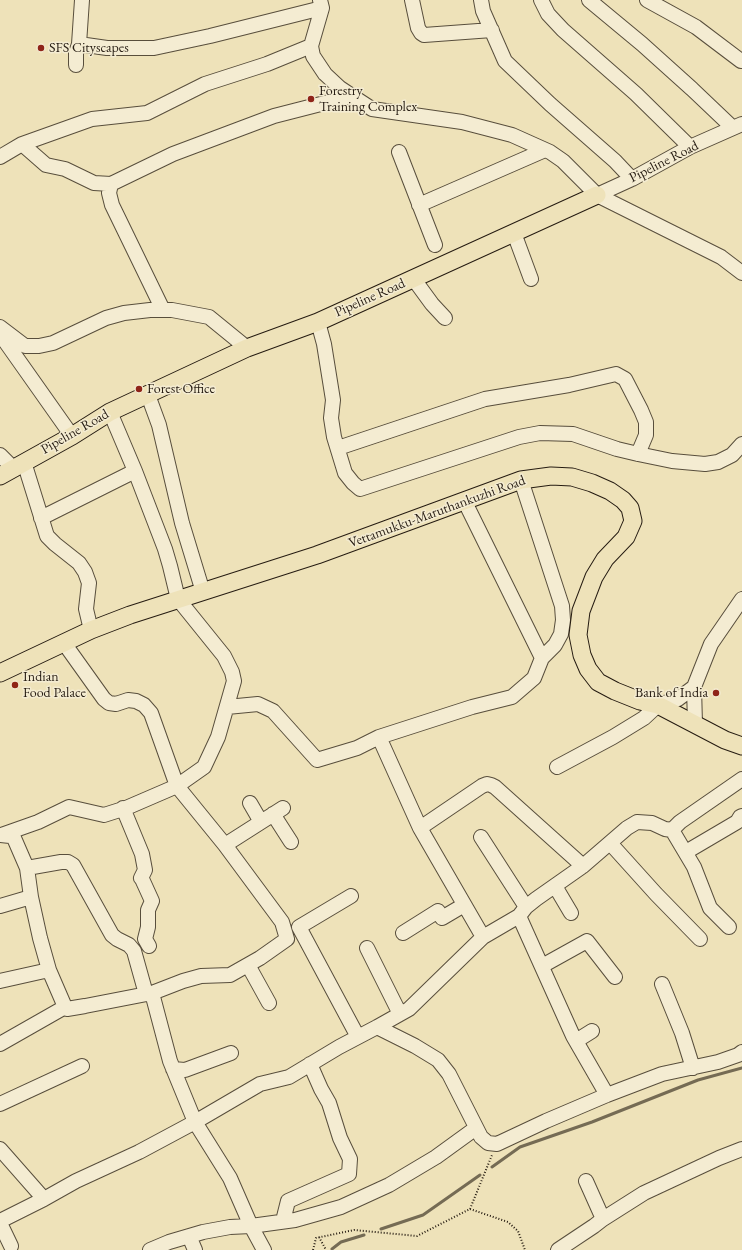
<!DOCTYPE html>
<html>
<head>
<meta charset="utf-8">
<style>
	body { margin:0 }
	canvas { display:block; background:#eee2b9 }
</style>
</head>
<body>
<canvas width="742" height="1250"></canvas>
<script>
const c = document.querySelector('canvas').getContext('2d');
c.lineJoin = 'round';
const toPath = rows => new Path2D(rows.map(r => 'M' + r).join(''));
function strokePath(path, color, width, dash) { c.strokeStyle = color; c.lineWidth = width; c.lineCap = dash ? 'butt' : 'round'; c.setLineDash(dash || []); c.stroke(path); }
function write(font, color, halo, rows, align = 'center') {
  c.font = font + ' "EB Garamond",serif'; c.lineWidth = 3; c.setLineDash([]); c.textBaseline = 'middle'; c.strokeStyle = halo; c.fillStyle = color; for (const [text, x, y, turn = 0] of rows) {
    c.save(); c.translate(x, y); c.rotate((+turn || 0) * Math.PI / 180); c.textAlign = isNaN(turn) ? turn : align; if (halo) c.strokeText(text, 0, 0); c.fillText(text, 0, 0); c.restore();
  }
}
strokePath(toPath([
	[492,1167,520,1147,592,1122,698,1080,742,1068],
	[381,1229,423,1215,480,1175],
	[332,1249,341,1242,364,1235]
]), '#756b54', 3);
const minor = toPath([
	[320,0,322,8,311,46,313,56,325,74,340,88,352,96,372,109,462,122,512,135,550,152,563,161,597,195,721,257,742,273],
	[412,0,418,28,421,33,424,35,492,30],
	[481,0,483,11,505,61,550,104,615,161,632,179],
	[541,0,548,14,563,30,636,94,690,147],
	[589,0,642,44,692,89,733,128],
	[647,0,696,27,741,61],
	[79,44,107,48,154,48,210,36,322,8],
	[76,65,76,53,79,44,82,0],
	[22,144,46,165,65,169,94,183,111,184],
	[399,152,435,245],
	[0,157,22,144,92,119,147,113,205,84,267,64,311,46],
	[597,195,632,179,690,147,742,124],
	[419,205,545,150],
	[514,233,531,279],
	[413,278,432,304,445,318],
	[163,310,112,205,109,193,111,184,173,154,274,116,352,96],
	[318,322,324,344,333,400,331,418,334,437,345,473,353,483,360,489,519,437,540,433,573,434,617,449,638,454,672,461,705,464,718,462,732,455,742,444],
	[0,327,25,346,39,346,53,343,106,318,124,313,150,310,172,310,209,317,247,348],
	[0,334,72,436],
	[148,395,159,425,182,523,203,592],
	[338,448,485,399,569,385,616,374,625,379,641,410,646,422,646,435,638,454],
	[0,455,13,468],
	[24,462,47,536,55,544,79,563,85,572,89,583,86,609,91,630],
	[464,500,542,658],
	[41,518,135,471],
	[64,643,104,699,109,703,116,704,128,700,136,701,144,705,151,713,177,786,225,845,282,922,287,939,260,958,230,975,201,976,183,981,152,993],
	[227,707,258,704,273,711,317,760,357,748,379,737,472,707,512,697,534,678,542,658,555,645,561,634,563,620,562,606,521,480],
	[695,724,694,687,711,644,742,599],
	[379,737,420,828,483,937],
	[557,767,613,737,644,718,658,705,678,699,694,687],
	[250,803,261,822],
	[123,808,142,854,145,870,141,878,142,879,152,901,148,910,148,927,145,939,149,946],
	[273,814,291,842],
	[420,828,482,786,487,784,491,785,495,787,583,866],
	[672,830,694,867,710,908,729,927],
	[4,834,38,822,69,807,104,815,126,808,177,786,204,767,218,737,234,681,232,672,224,656,178,599,170,566,165,549,135,471,110,412],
	[0,835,10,836,14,838,27,868,31,897,40,938,49,970,65,1007,67,1009,85,1006,152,993,170,1061,195,1122,139,1152,76,1181,44,1199,0,1221],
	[481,837,526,907],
	[610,843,656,894,700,939],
	[225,845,283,808],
	[686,852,737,822,740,817,742,816],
	[27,868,61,862,68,862,73,865,112,935,117,939,129,945,134,951,146,994],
	[555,886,571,913],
	[351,896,299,927,358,1037],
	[0,906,31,897],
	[519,916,573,1036,607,1095],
	[403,933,438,911,442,918,464,905],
	[367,948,400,1014],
	[248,965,269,1003],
	[542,966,587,941,615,977],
	[0,981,49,970],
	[662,984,682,1033,693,1068],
	[377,1027,415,1046,438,1060,449,1074,481,1137,488,1143,497,1144,546,1121,607,1095,662,1074,718,1062,738,1055,742,1052],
	[576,1041,592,1031],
	[0,1044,65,1007],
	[173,1069,185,1070,231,1053],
	[0,1104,82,1066],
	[0,1149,44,1199],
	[586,1181,603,1219],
	[283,1221,288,1201,349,1174,350,1159,340,1138,329,1103,321,1089,310,1064],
	[0,1223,11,1246],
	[189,1236,195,1250],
	[150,1250,169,1242,203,1232,230,1227,251,1226,230,1178,195,1122,260,1084,289,1077,339,1047,377,1027,409,1009,483,937,519,916,526,907,536,899,583,866,627,828,637,822,652,823,665,829,672,830,680,822,742,779],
	[264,1250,251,1226,295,1220,341,1207,389,1185,436,1157,476,1128],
	[558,1250,594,1226,603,1219,644,1193,719,1158,742,1149]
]);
const major = toPath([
	[0,476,72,436,110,412,247,348,318,322,597,195],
	[0,673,91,630,130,615,317,555,521,480,551,476,572,477,592,483,610,491,623,500,630,508,633,521,626,537,605,559,594,577,581,611,578,635,582,655,588,669,598,682,615,691,640,701,658,705,725,740,742,746]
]);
strokePath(minor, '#584e3c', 16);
strokePath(major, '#261c12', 19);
strokePath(toPath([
	[470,1209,508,1222,518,1231,525,1250],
	[319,1237,326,1250],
	[313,1250,316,1238,354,1230,417,1236,470,1209,492,1155]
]), '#261c12', 2, [1, 2]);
strokePath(minor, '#f4ecd2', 14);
strokePath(major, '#eee2b9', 17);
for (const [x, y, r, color] of [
	[41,48,4,"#8f2418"],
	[311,99,4,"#8f2418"],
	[139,389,4,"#8f2418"],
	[15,685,4,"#8f2418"],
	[716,693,4,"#8f2418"]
]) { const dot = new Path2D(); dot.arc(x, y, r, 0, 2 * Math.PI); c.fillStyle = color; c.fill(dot); strokePath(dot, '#f4ecd2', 1.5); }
write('14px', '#261c12', '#f4ecd2', [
	["SFS Cityscapes",49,48],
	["Forestry",319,91],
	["Training Complex",319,107],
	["Forest Office",147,389],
	["Indian",23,677],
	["Food Palace",23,693],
	["Bank of India",708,693,"right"]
], 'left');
write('14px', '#261c12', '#f4ecd2', [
	["Pipeline Road",664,162,-27],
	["Pipeline Road",370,298,-24],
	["Pipeline Road",75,432,-30],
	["Vettamukku-Maruthankuzhi Road",437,512,-20]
]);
</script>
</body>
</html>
